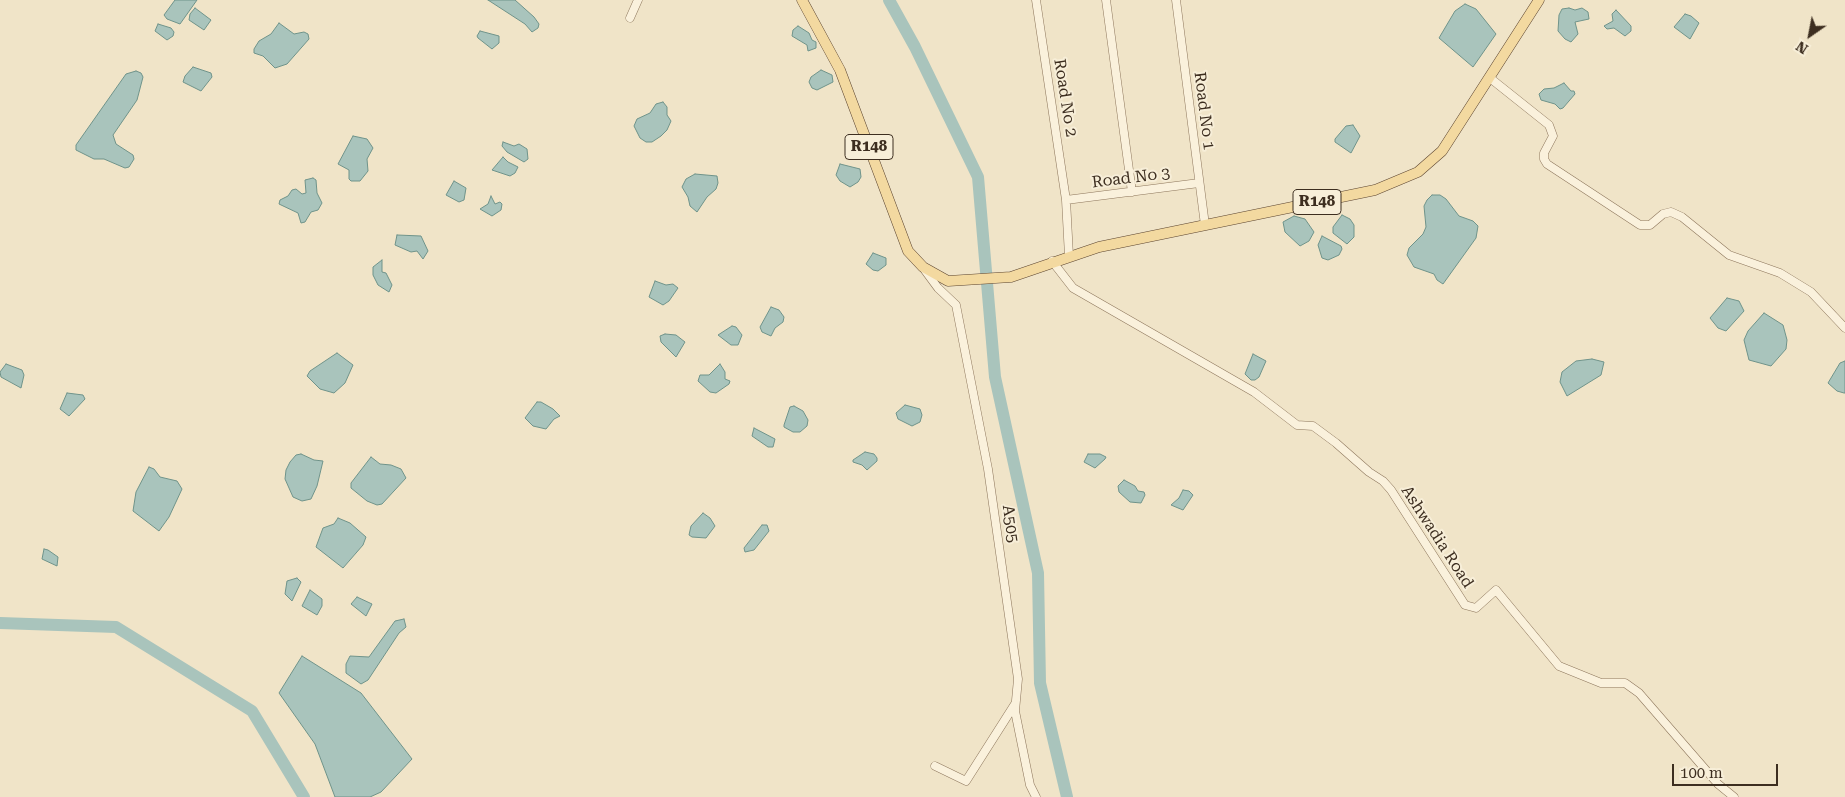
<!DOCTYPE html>
<html>
<head>
<meta charset="utf-8">
<style>
	body { margin:0 }
	#map { position:relative; width:1845px; height:797px; overflow:hidden; background:#f0e4c8; font-family:"Roboto Serif",serif }
	canvas { display:block }
	.north { position:absolute; left:1785px; top:10px; width:50px; height:50px; -webkit-text-stroke:4px #f7eed8; paint-order:stroke; rotate:213deg; font-size:14px; font-weight:700; line-height:20px; text-align:center; color:#3d2e20 }
	.north::after { content:''; display:block; margin:auto; width:18px; height:22px; background:#3d2e20; clip-path:polygon(50% 0,100% 100%,50% 72%,0 100%) }
	.scale { position:absolute; left:1672px; top:764px; width:106px; height:22px; box-sizing:border-box; border:2px solid #3d2e20; border-top:0; padding-left:6px; font-size:15px; line-height:18px; white-space:nowrap; color:#3d2e20; -webkit-text-stroke:4px #f7eed8; paint-order:stroke }
</style>
</head>
<body>
<div id="map">
<canvas width="1845" height="797"></canvas>
<div class="north">N</div>
<div class="scale">100 m</div>
</div>
<script>
const c = document.querySelector('canvas').getContext('2d');
c.lineJoin = 'round';
function fill(path, color) { c.fillStyle = color; c.fill(path, 'evenodd'); }
const toPath = rows => new Path2D(rows.map(r => 'M' + r).join(''));
function strokePath(path, color, width, dash) { c.strokeStyle = color; c.lineWidth = width; c.lineCap = dash ? 'butt' : 'round'; c.setLineDash(dash || []); c.stroke(path); }
function write(font, color, halo, rows, align = 'center') {
  c.font = font + ' "Roboto Serif",serif'; c.lineWidth = 4; c.setLineDash([]); c.textBaseline = 'middle'; c.strokeStyle = halo; c.fillStyle = color; for (const [text, x, y, turn = 0] of rows) {
    c.save(); c.translate(x, y); c.rotate((+turn || 0) * Math.PI / 180); c.textAlign = isNaN(turn) ? turn : align; if (halo) c.strokeText(text, 0, 0); c.fillText(text, 0, 0); c.restore();
  }
}
const water = toPath([
	[175,0,197,0,180,24,167,19,164,15,175,0],
	[488,0,515,0,534,17,539,24,538,28,532,32,525,24,488,0],
	[1465,4,1476,9,1496,34,1473,67,1439,38,1455,11,1465,4],
	[195,8,211,20,204,30,189,20,190,14,195,8],
	[1569,8,1575,10,1582,8,1588,12,1589,19,1575,22,1578,34,1571,42,1565,39,1558,31,1559,15,1562,9,1569,8],
	[1616,10,1631,26,1631,31,1625,36,1614,28,1607,29,1604,26,1613,21,1612,14,1616,10],
	[1685,14,1691,16,1699,23,1690,39,1674,27,1685,14],
	[279,23,294,34,304,32,308,34,309,39,287,64,275,68,263,56,254,53,254,49,259,41,271,34,279,23],
	[158,24,171,28,174,32,173,36,167,40,155,31,158,24],
	[798,26,809,33,812,40,816,42,816,48,808,51,807,45,792,36,793,30,798,26],
	[480,31,499,36,499,43,492,49,478,38,477,36,480,31],
	[193,67,211,73,212,77,201,91,183,82,185,76,193,67],
	[821,70,832,75,833,82,817,90,812,88,809,82,811,77,821,70],
	[136,71,141,73,143,77,137,100,113,135,116,144,133,155,134,159,129,167,125,168,104,159,94,159,76,150,76,145,126,74,136,71],
	[1564,83,1571,91,1574,91,1575,94,1563,108,1560,109,1555,104,1541,100,1539,94,1544,89,1554,88,1564,83],
	[663,102,667,107,667,115,671,121,667,130,661,136,652,142,646,142,640,138,634,126,637,119,650,113,656,104,663,102],
	[1353,125,1360,136,1351,153,1335,142,1335,139,1346,126,1353,125],
	[353,136,367,139,373,148,367,159,368,171,360,181,351,181,349,179,349,170,338,164,353,136],
	[503,142,514,146,519,144,527,149,528,159,524,162,507,152,502,146,503,142],
	[503,157,508,162,518,167,515,173,510,176,492,170,503,157],
	[840,164,860,169,861,177,858,182,850,187,840,181,836,175,840,164],
	[695,174,717,176,718,183,716,189,707,197,697,212,690,206,688,197,682,187,686,179,695,174],
	[313,178,316,180,317,193,322,203,318,210,311,212,305,222,301,223,298,213,279,204,280,200,288,196,292,190,296,189,302,194,306,193,305,180,313,178],
	[454,181,466,188,464,200,459,202,446,195,454,181],
	[1432,195,1440,195,1446,199,1459,216,1473,221,1478,226,1476,238,1443,284,1437,280,1434,274,1414,267,1407,255,1409,248,1423,234,1426,227,1424,206,1427,200,1432,195],
	[491,196,495,204,500,202,502,204,501,210,492,216,480,209,488,204,491,196],
	[1342,215,1350,219,1354,225,1354,237,1347,244,1333,233,1333,227,1342,215],
	[1294,216,1305,219,1314,232,1309,241,1300,246,1285,232,1283,222,1294,216],
	[397,235,421,236,428,251,423,259,417,251,411,252,395,245,397,235],
	[1322,236,1341,246,1342,249,1339,255,1328,260,1322,258,1318,245,1322,236],
	[873,253,886,258,886,265,878,271,873,270,866,264,873,253],
	[382,260,382,272,386,273,392,285,389,292,378,285,373,275,373,267,382,260],
	[655,281,666,285,673,284,678,288,669,301,663,305,649,297,655,281],
	[1727,298,1739,301,1744,311,1726,331,1718,328,1710,318,1727,298],
	[771,307,779,310,784,317,783,322,775,328,771,336,762,332,760,327,771,307],
	[1764,313,1783,325,1787,340,1786,349,1771,366,1749,360,1744,340,1748,331,1764,313],
	[732,326,736,327,742,335,738,345,731,345,718,335,732,326],
	[665,334,676,335,685,342,676,357,661,342,660,336,665,334],
	[337,353,353,365,345,383,334,393,320,389,307,376,310,371,337,353],
	[1253,354,1266,361,1259,377,1255,380,1251,380,1245,374,1253,354],
	[1592,359,1604,362,1601,375,1567,396,1560,382,1562,372,1576,361,1592,359],
	[1845,361,1845,393,1844,393,1837,391,1828,383,1840,363,1845,361],
	[6,364,22,370,24,375,21,388,1,377,0,372,6,364],
	[720,364,725,372,725,379,730,381,729,384,716,393,710,392,698,381,700,375,709,375,720,364],
	[67,393,83,395,85,399,69,416,60,409,67,393],
	[537,402,541,402,553,409,560,416,554,419,546,429,533,426,525,418,537,402],
	[905,405,920,409,922,415,920,422,912,426,898,419,896,413,905,405],
	[794,406,803,411,808,420,807,426,800,432,793,432,784,427,784,425,790,407,794,406],
	[754,428,775,439,773,447,768,447,752,436,754,428],
	[865,452,874,454,877,458,877,461,867,470,862,465,853,462,853,460,865,452],
	[301,454,314,460,323,461,317,486,311,499,302,501,293,497,285,479,286,470,290,462,296,455,301,454],
	[1088,454,1100,454,1106,457,1105,459,1095,468,1084,462,1088,454],
	[371,457,380,464,391,465,401,469,406,478,382,504,377,505,367,501,351,488,351,483,371,457],
	[149,467,154,469,160,477,177,481,182,489,169,517,159,531,133,511,136,492,149,467],
	[1124,480,1135,486,1138,491,1144,492,1145,495,1141,503,1130,502,1119,492,1118,486,1124,480],
	[1183,490,1189,491,1193,495,1183,510,1171,505,1179,498,1183,490],
	[703,513,710,518,715,526,706,538,692,537,689,535,691,526,703,513],
	[338,518,350,523,366,537,363,545,343,568,316,547,323,528,334,524,338,518],
	[762,525,767,525,769,531,754,550,745,552,744,548,762,525],
	[44,549,48,550,58,557,57,566,42,559,44,549],
	[297,578,301,582,292,601,285,594,287,581,297,578],
	[310,590,322,599,322,606,317,615,302,606,310,590],
	[357,597,372,604,366,616,351,604,357,597],
	[404,619,406,627,399,633,368,680,361,684,346,673,346,664,350,656,369,657,395,621,404,619],
	[302,656,361,693,412,759,381,792,370,797,335,797,315,744,279,693,302,656]
]);
fill(water, '#a9c4bc');
strokePath(water, '#6f938a', 1);
strokePath(toPath([
	[889,0,915,47,978,177,995,377,1038,573,1040,683,1067,797],
	[0,623,116,627,252,711,304,797]
]), '#a9c4bc', 12);
const minor = toPath([
	[1036,0,1066,200,1069,256],
	[1106,0,1132,192],
	[1176,0,1205,225],
	[630,18,638,0],
	[1490,78,1549,125,1553,136,1544,153,1544,159,1547,164,1640,225,1650,225,1663,214,1671,212,1682,217,1729,255,1780,273,1811,292,1845,328],
	[1066,200,1199,183],
	[1052,261,1073,288,1254,392,1297,425,1313,426,1336,443,1369,472,1383,481,1391,490,1465,605,1476,608,1496,590,1559,666,1601,683,1625,683,1639,693,1718,784,1734,797],
	[924,269,938,288,956,305,988,469,1018,679,1015,711,1030,785,1036,797],
	[935,766,966,781,1015,704]
]);
const major = toPath([
	[802,0,840,70,908,251,923,267,948,281,1011,277,1099,247,1375,190,1418,172,1442,151,1539,0]
]);
strokePath(minor, '#8d765c', 9);
strokePath(major, '#5b4430', 11);
strokePath(minor, '#faf1dc', 8);
strokePath(major, '#f3d9a0', 10);
for (const [x, y, w] of [
	[869,147,48],
	[1317,202,48]
]) { const box = new Path2D(); box.roundRect(x - w / 2, y - 12.5, w, 25, 4); c.fillStyle = '#f7eed8'; c.fill(box); strokePath(box, '#3d2e20', 1); }
write('bold 15px', '#3d2e20', null, [
	["R148",869,147],
	["R148",1317,202]
]);
write('16px', '#3d2e20', '#f7eed8', [
	["Road No 2",1065,98,81],
	["Road No 1",1204,111,83],
	["Road No 3",1131,178,-7],
	["A505",1010,524,82],
	["Ashwadia Road",1437,537,57]
]);
</script>
</body>
</html>
